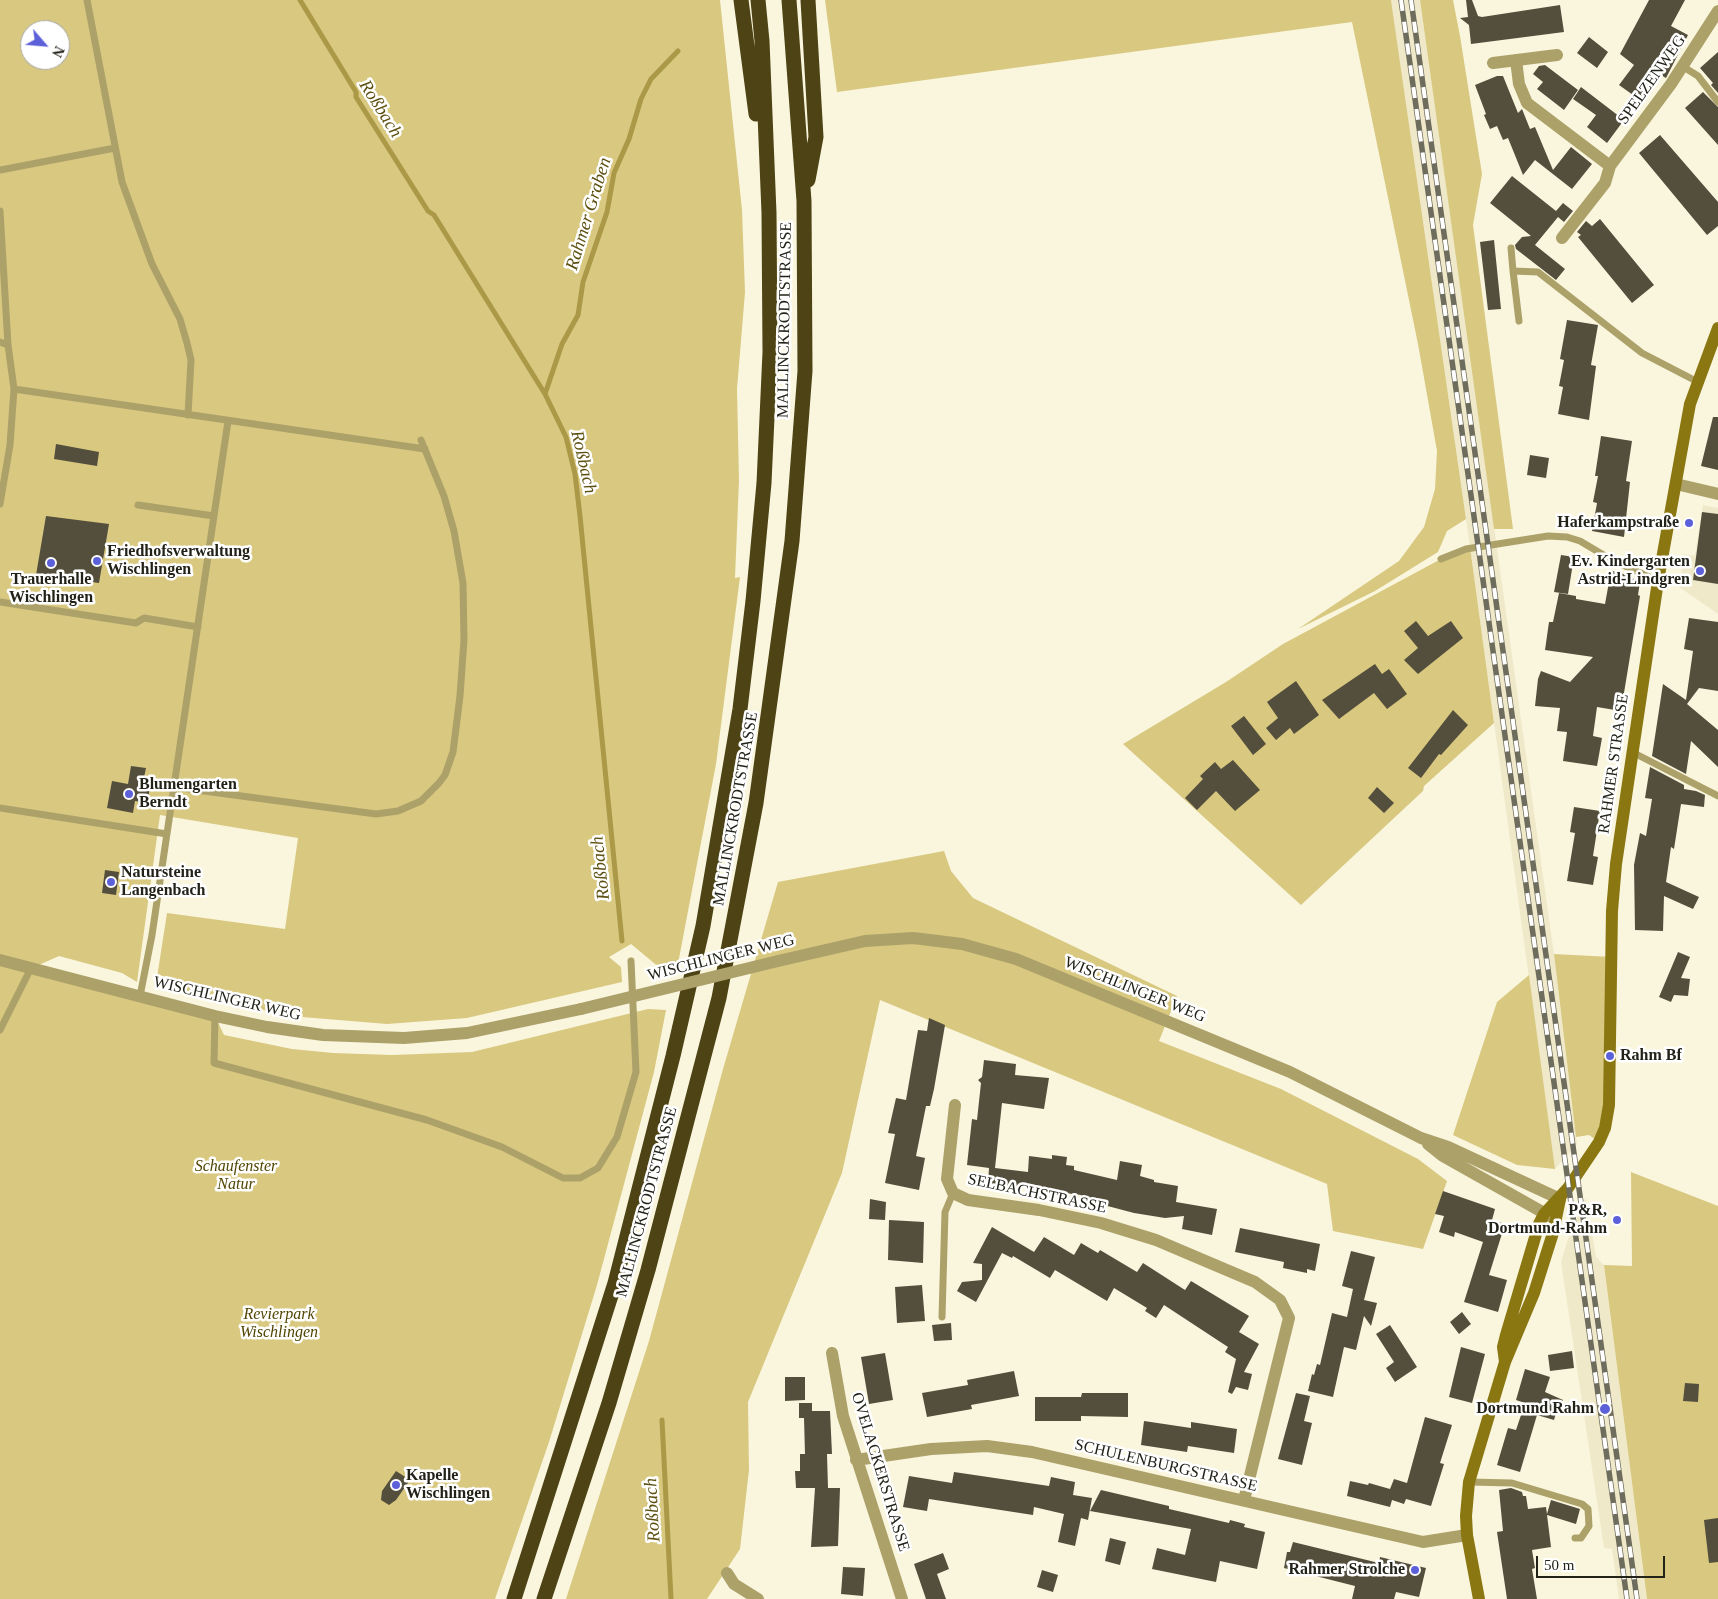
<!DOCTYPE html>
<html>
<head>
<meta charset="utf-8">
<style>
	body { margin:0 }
	#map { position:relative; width:1718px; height:1599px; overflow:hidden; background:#faf6de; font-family:Georgia,serif }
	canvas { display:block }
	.north { position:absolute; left:20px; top:20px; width:50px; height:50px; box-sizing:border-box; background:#fff; border:1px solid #a7a7a3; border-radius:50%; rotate:117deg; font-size:14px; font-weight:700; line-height:20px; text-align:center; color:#232219 }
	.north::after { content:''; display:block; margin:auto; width:18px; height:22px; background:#5d61d9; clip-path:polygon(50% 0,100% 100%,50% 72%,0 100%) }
	.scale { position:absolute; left:1536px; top:1556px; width:129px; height:22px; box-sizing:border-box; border:2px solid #232219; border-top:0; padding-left:6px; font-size:15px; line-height:18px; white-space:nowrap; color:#232219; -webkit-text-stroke:4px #fff; paint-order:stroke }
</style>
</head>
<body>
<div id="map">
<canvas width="1718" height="1599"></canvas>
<div class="north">N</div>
<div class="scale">50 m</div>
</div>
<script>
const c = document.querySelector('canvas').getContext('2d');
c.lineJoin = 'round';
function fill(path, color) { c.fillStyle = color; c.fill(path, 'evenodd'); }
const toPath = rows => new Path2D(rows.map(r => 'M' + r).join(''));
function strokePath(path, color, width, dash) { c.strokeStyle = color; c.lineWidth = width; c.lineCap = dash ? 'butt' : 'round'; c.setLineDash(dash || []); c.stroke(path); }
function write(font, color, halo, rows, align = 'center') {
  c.font = font + ' Georgia,serif'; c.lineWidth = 5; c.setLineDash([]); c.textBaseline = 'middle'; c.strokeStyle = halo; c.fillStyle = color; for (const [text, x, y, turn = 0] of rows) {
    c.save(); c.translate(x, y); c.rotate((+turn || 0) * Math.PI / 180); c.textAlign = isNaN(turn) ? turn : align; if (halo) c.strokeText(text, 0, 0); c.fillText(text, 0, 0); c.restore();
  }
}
fill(toPath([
	[1391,0,1420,0,1554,954,1577,1144,1555,1169,1470,547],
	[1703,505,1718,508,1718,614,1679,587,1684,554,1695,556],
	[1586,1197,1596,1257,1604,1265,1647,1599,1619,1599,1612,1549,1604,1548,1561,1262,1568,1239]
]), '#efe9ca');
fill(toPath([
	[0,0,720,0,742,210,745,292,737,389,739,480,735,578,740,577,716,764,677,969,660,968,631,944,609,957,621,967,622,982,467,1018,387,1024,302,1017,247,1007,156,984,167,913,285,929,298,838,160,815,137,982,122,973,59,956,32,968,215,1016,224,1035,292,1049,333,1053,392,1055,472,1052,648,1009,666,1010,654,1072,597,1285,549,1442,495,1599,0,1599],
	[30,30,60,30,60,60,30,60],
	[825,0,1391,0,1466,519,1447,531,1438,552,1375,591,1298,629,1399,561,1424,527,1435,489,1437,451,1418,344,1352,22,837,92],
	[1420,0,1453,0,1460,36,1482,174,1473,225,1513,529,1494,529],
	[1470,547,1494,723,1424,786,1423,791,1301,905,1123,744,1226,682,1283,644,1441,559],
	[944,851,951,871,973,898,1177,996,1159,1041,1281,1089,1418,1159,1447,1181,1423,1249,1333,1231,1327,1184,880,1000,842,1173,748,1402,749,1470,740,1549,707,1599,566,1599,649,1341,723,1069,778,882],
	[1554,954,1612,957,1609,1105,1599,1142,1589,1135,1576,1137],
	[1529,975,1555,1169,1517,1165,1453,1135,1497,1002],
	[1631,1172,1718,1206,1718,1599,1647,1599,1604,1265,1632,1266]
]), '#d8c880');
strokePath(toPath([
	[300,0,356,92,356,97,428,211,434,215,545,394,566,437,575,474,580,516,622,941],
	[545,394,562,344,578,315,583,282,607,212,614,173,629,139,641,99,651,79,678,51],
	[662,1420,671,1599]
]), '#ab9947', 5);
fill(toPath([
	[1466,0,1472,0,1478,16,1482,17,1560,5,1564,32,1471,44,1469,25,1460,18,1468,17],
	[1649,0,1685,0,1671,26,1688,35,1666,78,1659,74,1640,100,1619,85,1634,65,1620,54],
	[1589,37,1608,52,1597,68,1577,53],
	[1718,52,1718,93,1711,85,1713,83,1700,68],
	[1545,65,1578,90,1564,110,1537,89,1543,82,1533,74,1539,66],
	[1497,76,1503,76,1518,113,1522,109,1530,129,1535,127,1553,170,1571,147,1592,164,1572,189,1535,160,1523,175,1508,138,1503,140,1497,126,1490,129,1484,115,1486,114,1475,85],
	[1581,87,1624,120,1607,143,1587,127,1596,115,1573,99],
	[1703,92,1718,107,1718,145,1685,108],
	[1660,135,1718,202,1718,226,1707,235,1639,153],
	[1512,176,1556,211,1563,203,1573,211,1564,222,1558,217,1535,245,1565,269,1556,280,1516,249,1515,245,1522,237,1531,236,1490,203],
	[1600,219,1654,285,1632,303,1578,237,1581,235,1577,232,1586,221,1592,226],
	[1494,240,1501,309,1488,310,1480,242],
	[1567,320,1598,325,1591,365,1596,366,1589,420,1558,414,1563,387,1559,386,1564,360,1560,359],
	[1713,417,1718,417,1718,470,1701,466],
	[1601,436,1632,441,1626,481,1630,482,1624,537,1592,531,1597,503,1593,502,1598,476,1595,476],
	[56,444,99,452,97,466,54,459],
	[1530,455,1549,458,1546,478,1527,475],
	[1702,512,1718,514,1718,584,1693,580],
	[46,516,109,524,99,583,62,578,61,584,35,581],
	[1561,555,1574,557,1568,594,1554,592],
	[1611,571,1619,572,1640,582,1638,595,1640,596,1621,711,1597,707,1593,736,1602,738,1597,766,1563,761,1567,732,1557,731,1560,708,1535,706,1538,679,1541,671,1570,682,1593,657,1545,650,1549,622,1553,622,1559,593,1576,596,1576,599,1605,604],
	[1689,618,1718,622,1718,691,1699,688,1687,704,1718,730,1718,767,1691,741,1686,774,1652,756,1663,684,1686,700,1693,651,1684,649],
	[1416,621,1428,636,1451,621,1463,638,1418,674,1404,660,1418,648,1404,631],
	[1375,664,1382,674,1389,669,1407,694,1387,709,1374,693,1339,719,1322,700],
	[1296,681,1319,715,1294,734,1290,728,1276,740,1266,728,1278,718,1267,702],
	[1453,710,1468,725,1441,755,1439,754,1421,778,1408,768],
	[1244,716,1266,744,1253,755,1231,726],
	[1233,760,1260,790,1235,811,1216,791,1197,810,1185,798,1203,779,1200,776,1215,762,1221,769],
	[131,766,146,768,142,787,150,788,147,803,135,801,133,813,107,808,112,781,128,784],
	[1650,767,1684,785,1684,789,1696,791,1705,795,1704,807,1681,804,1674,849,1671,847,1666,882,1699,897,1693,909,1664,896,1663,931,1635,930,1634,865,1640,833,1646,836,1652,799,1645,798],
	[1377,787,1394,803,1384,813,1368,798],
	[1574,807,1600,811,1593,856,1598,857,1593,885,1567,881,1575,833,1570,832],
	[105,870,119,872,116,895,102,893],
	[1678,952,1690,957,1681,978,1690,979,1688,996,1674,995,1671,1002,1659,997],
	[929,1018,945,1025,934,1089,930,1106,926,1106,916,1156,925,1158,919,1190,885,1183,895,1134,888,1133,896,1098,906,1100,918,1030,927,1031],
	[984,1060,1016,1064,1015,1075,1049,1078,1044,1109,1002,1103,995,1168,1028,1172,1029,1156,1052,1159,1052,1155,1067,1157,1066,1165,1074,1166,1074,1170,1117,1180,1120,1161,1142,1165,1140,1176,1154,1180,1154,1182,1178,1186,1176,1202,1217,1209,1212,1235,1182,1229,1184,1216,1165,1218,1134,1213,1081,1199,1081,1195,988,1183,989,1168,967,1165,972,1119,977,1120,981,1083,978,1080,982,1077],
	[1443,1191,1495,1209,1492,1220,1505,1224,1489,1275,1507,1280,1498,1312,1464,1302,1483,1242,1455,1232,1454,1237,1439,1232,1444,1216,1435,1214],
	[870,1199,886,1202,885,1220,869,1219],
	[889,1220,924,1222,923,1263,888,1260],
	[992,1227,1034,1252,1044,1237,1074,1255,1081,1243,1098,1253,1100,1250,1137,1272,1143,1263,1185,1290,1191,1281,1249,1316,1239,1332,1259,1344,1244,1372,1252,1374,1248,1390,1236,1387,1232,1394,1228,1392,1236,1359,1225,1352,1228,1347,1164,1305,1156,1318,1145,1311,1147,1308,1114,1288,1107,1301,1055,1270,1050,1278,1013,1256,1012,1258,1002,1253,976,1302,957,1291,962,1282,982,1280,982,1264,973,1263],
	[1240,1228,1320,1244,1315,1271,1307,1269,1307,1273,1283,1268,1284,1262,1235,1252],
	[1351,1251,1375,1257,1364,1300,1377,1303,1371,1326,1364,1316,1356,1350,1344,1347,1333,1397,1308,1391,1312,1374,1314,1375,1317,1364,1320,1365,1332,1313,1347,1317,1353,1289,1342,1286],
	[922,1285,925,1321,897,1323,895,1287],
	[1462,1312,1471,1324,1459,1334,1450,1322],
	[951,1323,952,1340,934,1341,932,1325],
	[1390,1325,1417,1367,1395,1382,1386,1368,1394,1362,1376,1334],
	[1461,1347,1485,1354,1472,1403,1449,1397],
	[1572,1351,1574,1368,1550,1371,1548,1355],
	[885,1353,893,1400,869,1404,861,1357],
	[1525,1369,1550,1377,1545,1392,1563,1400,1559,1414,1556,1413,1554,1420,1537,1415,1520,1472,1497,1465,1508,1428,1516,1430,1525,1403,1516,1400],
	[1014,1371,1019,1396,971,1405,972,1409,927,1417,922,1393,968,1385,967,1380],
	[785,1377,805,1377,805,1400,785,1401],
	[1685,1383,1699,1384,1698,1402,1683,1401],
	[1082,1393,1128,1393,1128,1417,1081,1416,1081,1421,1035,1421,1035,1397,1081,1397],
	[1296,1393,1310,1396,1304,1421,1312,1423,1302,1465,1278,1459],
	[799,1403,812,1403,812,1411,830,1411,832,1454,827,1454,828,1488,840,1488,838,1546,811,1547,815,1488,796,1488,795,1471,800,1471,800,1454,805,1454,804,1418,799,1418],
	[1425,1417,1452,1425,1440,1463,1444,1464,1431,1506,1406,1499,1404,1504,1392,1500,1390,1507,1347,1496,1350,1481,1368,1485,1369,1483,1390,1489,1394,1479,1407,1483],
	[1144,1421,1191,1428,1191,1422,1237,1429,1234,1453,1188,1446,1187,1452,1141,1445],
	[396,1471,410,1480,396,1500,389,1505,381,1500,382,1491],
	[954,1472,1049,1486,1051,1477,1075,1482,1073,1495,1092,1498,1088,1520,1081,1518,1075,1546,1058,1542,1064,1514,1034,1507,1033,1515,929,1499,927,1511,903,1507,909,1476,952,1483],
	[1511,1488,1522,1492,1523,1496,1526,1496,1528,1509,1546,1507,1547,1514,1551,1500,1580,1509,1576,1524,1547,1515,1551,1547,1532,1550,1535,1568,1532,1569,1537,1599,1507,1599,1497,1532,1503,1531,1499,1490],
	[1101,1490,1169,1506,1169,1509,1195,1515,1229,1523,1230,1520,1245,1524,1244,1527,1265,1532,1257,1569,1220,1561,1216,1582,1152,1569,1157,1548,1185,1555,1191,1529,1090,1511],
	[1718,1518,1718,1562,1709,1563,1704,1520],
	[1110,1538,1126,1542,1120,1565,1105,1561],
	[1293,1542,1379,1563,1380,1557,1426,1568,1419,1597,1396,1592,1394,1599,1352,1599,1355,1586,1284,1568,1287,1552,1290,1552],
	[943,1553,949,1569,937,1574,946,1599,926,1599,914,1564],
	[843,1567,865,1568,863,1596,841,1594],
	[1042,1570,1058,1575,1053,1592,1037,1587]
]), '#544f3c');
strokePath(toPath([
	[87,0,122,182,152,264,180,319,187,343,191,360,188,415],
	[1682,66,1698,76,1718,102],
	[0,170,115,148],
	[0,211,8,345],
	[1511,248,1513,271],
	[1519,321,1513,271,1538,272,1642,353,1698,382],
	[14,389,425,449],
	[0,504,10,445,14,389,8,345,0,342],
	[138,505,214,516],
	[1441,559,1466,549,1548,536,1567,537,1580,541,1612,560,1658,581],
	[0,602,136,623,144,618,198,627],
	[1632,752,1718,796],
	[174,787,376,814,398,811,421,801,439,783,445,775,453,752,460,696,464,640,463,583,454,531,444,496,421,440],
	[0,808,167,834],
	[140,996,152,935,228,421],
	[215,1016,214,1063,427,1120,502,1147,563,1178,580,1178,598,1168,617,1137,636,1072,631,961],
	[0,1030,31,968],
	[942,1317,945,1212,953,1193],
	[1469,1482,1512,1483,1582,1504,1588,1509,1589,1526,1581,1538,1575,1538]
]), '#ada16a', 7);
strokePath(toPath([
	[1516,60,1519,84,1527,103,1610,166],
	[1493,63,1557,55],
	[1562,238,1605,183,1610,166,1671,84,1718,11],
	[1676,484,1718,494],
	[0,960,215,1016,267,1027,323,1035,404,1038,467,1033,581,1009],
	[778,961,865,941,913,938,962,944,1016,959,1290,1072,1421,1138,1448,1147,1560,1199],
	[955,1105,947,1179,953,1193,968,1200,1039,1210,1101,1223,1156,1240,1255,1282,1280,1300,1289,1318,1244,1500],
	[1428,1144,1443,1156,1553,1218],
	[832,1353,843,1416,902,1599],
	[856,1460,931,1449,987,1446,1032,1452,1423,1542,1467,1535],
	[727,1573,734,1584,758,1599]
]), '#ada16a', 12);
strokePath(toPath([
	[1505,1362,1503,1347,1506,1335,1539,1224,1544,1214,1568,1188,1599,1142,1605,1128,1609,1105,1612,911,1616,864,1658,581,1690,404,1718,328],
	[1479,1599,1467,1535,1466,1516,1469,1482,1505,1362,1534,1293,1553,1233,1560,1199]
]), '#8a7712', 12);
strokePath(toPath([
	[741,0,756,114],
	[808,180,816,137,808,0],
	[514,1599,615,1283,673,1056,703,926,740,709,753,601,764,483,770,352,769,213,762,41,758,0],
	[544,1599,609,1403,648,1270,719,998,756,803,792,541,805,371,804,201,789,0]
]), '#4d4314', 15);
const rail = toPath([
	[1401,0,1627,1599],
	[1411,0,1637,1599]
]);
strokePath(rail, '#6e6c5d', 5.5);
strokePath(rail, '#fff', 4, [11]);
strokePath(toPath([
	[581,1009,778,961]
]), '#ada16a', 12);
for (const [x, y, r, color] of [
	[1689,523,5,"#5d61d9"],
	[97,561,5,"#5d61d9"],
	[51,563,5,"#5d61d9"],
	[1700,571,5,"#5d61d9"],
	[129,794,5,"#5d61d9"],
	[111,882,5,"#5d61d9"],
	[1610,1056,5,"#5d61d9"],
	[1617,1220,5,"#5d61d9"],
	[1605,1409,6,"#5d61d9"],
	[396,1485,5,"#5d61d9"],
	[1415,1570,5,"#5d61d9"]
]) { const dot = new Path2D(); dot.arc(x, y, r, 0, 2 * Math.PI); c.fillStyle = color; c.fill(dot); strokePath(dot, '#fff', 2); }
write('16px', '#232219', '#fff', [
	["SPELZENWEG",1652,80,-55],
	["MALLINCKRODTSTRASSE",785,320,-89],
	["RAHMER STRASSE",1614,764,-82],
	["MALLINCKRODTSTRASSE",736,809,-80],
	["WISCHLINGER WEG",721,958,-14],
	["WISCHLINGER WEG",1135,990,22],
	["WISCHLINGER WEG",227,999,13],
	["SELBACHSTRASSE",1037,1194,12],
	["MALLINCKRODTSTRASSE",647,1202,-75],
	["SCHULENBURGSTRASSE",1166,1466,13],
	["OVELACKERSTRASSE",880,1472,73]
]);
write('bold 16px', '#232219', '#fff', [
	["Haferkampstraße",1679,523],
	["Friedhofsverwaltung",107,552,"left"],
	["Wischlingen",107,570,"left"],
	["Ev. Kindergarten",1690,562],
	["Astrid-Lindgren",1690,580],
	["Trauerhalle",51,580,"center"],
	["Wischlingen",51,598,"center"],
	["Blumengarten",139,785,"left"],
	["Berndt",139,803,"left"],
	["Natursteine",121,873,"left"],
	["Langenbach",121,891,"left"],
	["Rahm Bf",1620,1056,"left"],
	["P&R,",1607,1211],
	["Dortmund-Rahm",1607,1229],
	["Dortmund Rahm",1594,1409],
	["Kapelle",406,1476,"left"],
	["Wischlingen",406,1494,"left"],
	["Rahmer Strolche",1405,1570]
], 'right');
write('italic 16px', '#514500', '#fff', [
	["Schaufenster",236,1167],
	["Natur",236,1185],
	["Revierpark",279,1315],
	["Wischlingen",279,1333]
]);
write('italic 18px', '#5c4f0f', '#fff', [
	["Roßbach",380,109,58],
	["Rahmer Graben",589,214,-73],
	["Roßbach",583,462,77],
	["Roßbach",601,868,-96],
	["Roßbach",653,1510,-93]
]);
</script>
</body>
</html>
